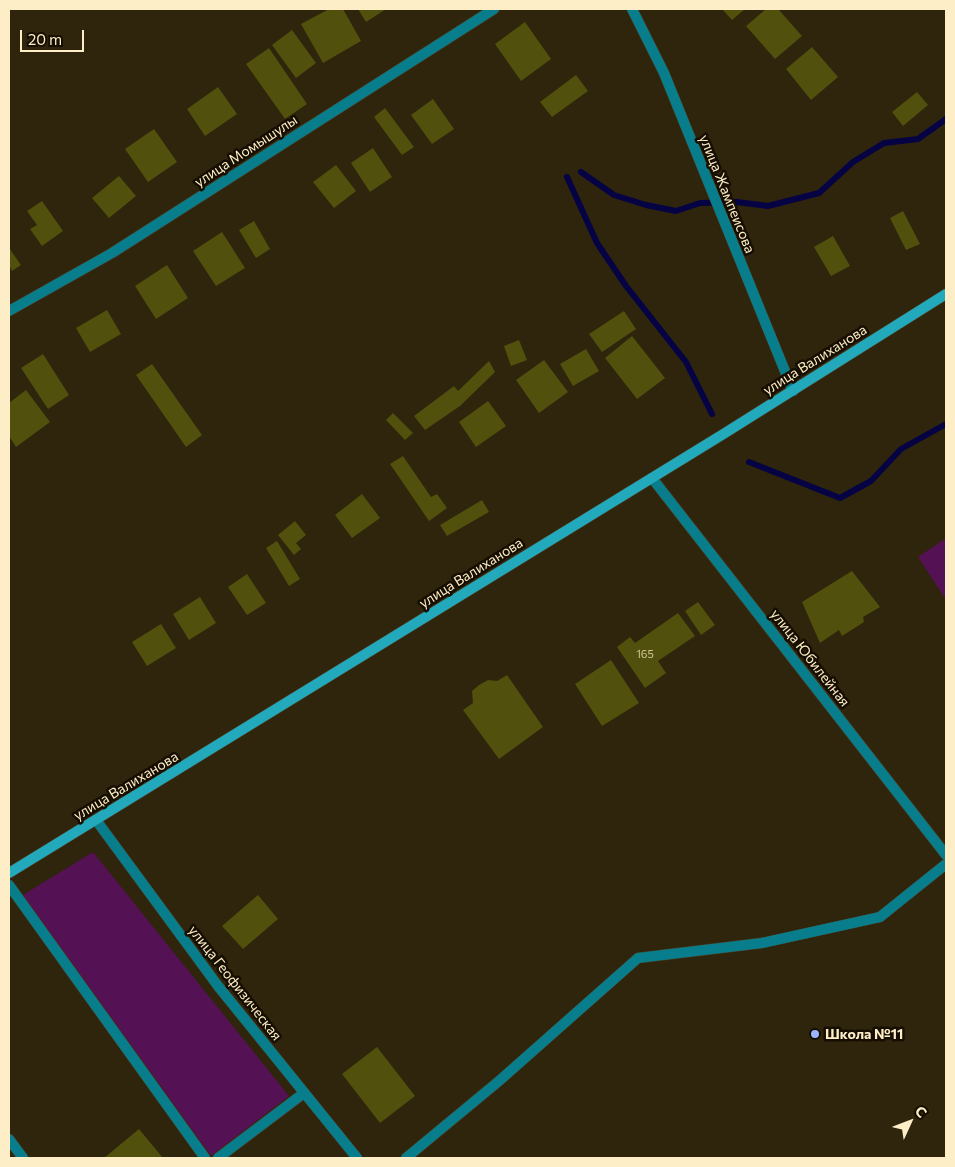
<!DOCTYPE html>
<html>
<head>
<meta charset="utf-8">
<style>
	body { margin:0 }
	#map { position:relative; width:955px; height:1167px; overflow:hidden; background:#2e250c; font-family:Commissioner,sans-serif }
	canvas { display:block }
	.frame { position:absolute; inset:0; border:10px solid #feeec8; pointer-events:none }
	.north { position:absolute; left:885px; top:1097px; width:50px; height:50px; -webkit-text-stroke:4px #160e00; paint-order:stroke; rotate:47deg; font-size:14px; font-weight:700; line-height:20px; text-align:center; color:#feeec8 }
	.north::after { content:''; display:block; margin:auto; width:18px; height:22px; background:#feeec8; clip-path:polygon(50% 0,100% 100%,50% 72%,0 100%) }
	.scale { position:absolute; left:20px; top:30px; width:64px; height:22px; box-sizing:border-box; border:2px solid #feeec8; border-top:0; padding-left:6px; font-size:15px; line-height:18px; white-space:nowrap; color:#feeec8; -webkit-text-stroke:4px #160e00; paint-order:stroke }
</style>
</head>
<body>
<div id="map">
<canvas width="955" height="1167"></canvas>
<div class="frame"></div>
<div class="north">С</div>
<div class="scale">20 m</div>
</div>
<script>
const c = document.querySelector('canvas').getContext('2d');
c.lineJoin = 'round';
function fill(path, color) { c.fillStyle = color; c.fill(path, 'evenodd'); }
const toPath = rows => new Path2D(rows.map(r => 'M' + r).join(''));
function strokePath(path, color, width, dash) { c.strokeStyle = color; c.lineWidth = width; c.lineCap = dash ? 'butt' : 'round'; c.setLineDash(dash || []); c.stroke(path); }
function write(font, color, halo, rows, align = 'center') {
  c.font = font + ' Commissioner,sans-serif'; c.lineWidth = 5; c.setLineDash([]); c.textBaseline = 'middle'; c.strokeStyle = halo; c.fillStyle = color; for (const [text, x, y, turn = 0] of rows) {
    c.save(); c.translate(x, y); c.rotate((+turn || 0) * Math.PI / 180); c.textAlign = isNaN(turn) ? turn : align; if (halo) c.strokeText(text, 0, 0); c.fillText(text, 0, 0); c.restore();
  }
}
fill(toPath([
	[946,538,946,600,918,557],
	[93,852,289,1096,211,1156,23,895]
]), '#541153');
strokePath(toPath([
	[581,172,614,195,646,205,676,211,700,203,737,202,768,206,819,193,853,162,884,143,918,139,946,119],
	[567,177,597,243,626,286,686,362,712,414],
	[749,462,840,498,871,481,901,449,946,424]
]), '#050344', 6);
fill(toPath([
	[329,9,343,9,361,41,323,63,301,24],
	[358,9,386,9,366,22],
	[722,9,745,9,732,20],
	[766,9,778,9,802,36,775,59,746,26],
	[525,22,551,59,521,81,495,44],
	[292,30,316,63,296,78,272,45],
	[812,47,838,77,811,100,786,69],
	[269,48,307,104,285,119,246,64],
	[576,75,588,91,552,117,540,102],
	[218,87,237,114,205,136,187,109],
	[917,92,928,105,903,126,892,112],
	[433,99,454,129,432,144,411,115],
	[385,108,414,147,402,155,374,117],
	[154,129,177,162,148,182,125,149],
	[373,148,392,177,370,192,351,163],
	[336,165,356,191,334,208,313,182],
	[119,176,136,196,109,218,92,198],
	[42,201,63,231,42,246,30,229,37,225,27,211],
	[903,211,920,244,906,250,890,218],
	[254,221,270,249,256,258,239,230],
	[222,232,245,268,216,286,193,251],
	[833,236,850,266,831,276,814,247],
	[9,248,21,265,12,271,9,265],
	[167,265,188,298,156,319,135,286],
	[107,310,121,334,90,352,76,328],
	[624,311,636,329,602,352,589,334],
	[632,336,665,378,637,399,605,358],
	[519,340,527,360,511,366,504,346],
	[586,349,599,371,573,386,560,364],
	[43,354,69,395,48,409,21,368],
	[544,360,568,392,539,413,516,380],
	[489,361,495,372,460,406,425,430,414,416,454,386,458,391],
	[152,364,202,435,186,447,136,375],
	[26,390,50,422,16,447,9,436,9,403],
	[488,401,506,426,476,447,459,422],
	[393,413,413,433,405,440,386,420],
	[403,456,431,497,437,494,447,508,429,521,390,464],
	[362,494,380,518,352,538,335,515],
	[482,500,489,512,447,536,440,525],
	[295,521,306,535,296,543,301,549,294,555,278,535],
	[277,541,300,579,289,586,266,548],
	[852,571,880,607,863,617,864,622,842,636,839,630,820,643,802,602],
	[247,574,266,603,247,615,228,587],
	[200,597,216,623,189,640,173,614],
	[698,602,715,625,701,635,685,611],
	[678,613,695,636,658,661,666,673,645,688,617,647,630,637,635,643],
	[161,624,176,648,147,666,132,642],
	[611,660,639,703,602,726,575,684],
	[507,675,543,727,499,759,463,710,473,703,472,691,479,685,488,680,497,681],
	[258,895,278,919,243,949,222,926],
	[377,1047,415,1096,380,1123,342,1074],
	[139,1129,163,1158,104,1158]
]), '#51500d');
const lane = toPath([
	[9,885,205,1158],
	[9,1139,23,1158],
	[218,1158,304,1093],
	[406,1158,499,1081,638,958,762,943,880,917,946,864]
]);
const street = toPath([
	[632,9,664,73,793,391],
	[9,311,112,253,494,9],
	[652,478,946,855],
	[96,820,218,986,357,1158]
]);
const secondary = toPath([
	[9,873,725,433,946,294]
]);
strokePath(lane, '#4b4126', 11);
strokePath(street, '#4b4126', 11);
strokePath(secondary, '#4b4126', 11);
strokePath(lane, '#087d8b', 10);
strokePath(street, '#087d8b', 10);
strokePath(secondary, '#22aabc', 10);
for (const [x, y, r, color] of [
	[815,1034,5,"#9bb4fd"]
]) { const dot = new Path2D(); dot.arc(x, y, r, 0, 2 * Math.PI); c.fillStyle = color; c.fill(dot); strokePath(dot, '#160e00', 2); }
write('11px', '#d3c699', null, [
	["165",645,654]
]);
write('14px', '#feeec8', '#160e00', [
	["улица Момышулы",246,151,-33],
	["улица Жампеисова",727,194,68],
	["улица Валиханова",815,360,-32],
	["улица Валиханова",471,573,-32],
	["улица Юбилейная",810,658,52],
	["улица Валиханова",126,786,-31],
	["улица Геофизическая",235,983,52]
]);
write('bold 14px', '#feeec8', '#160e00', [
	["Школа №11",825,1034]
], 'left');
</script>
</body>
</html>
